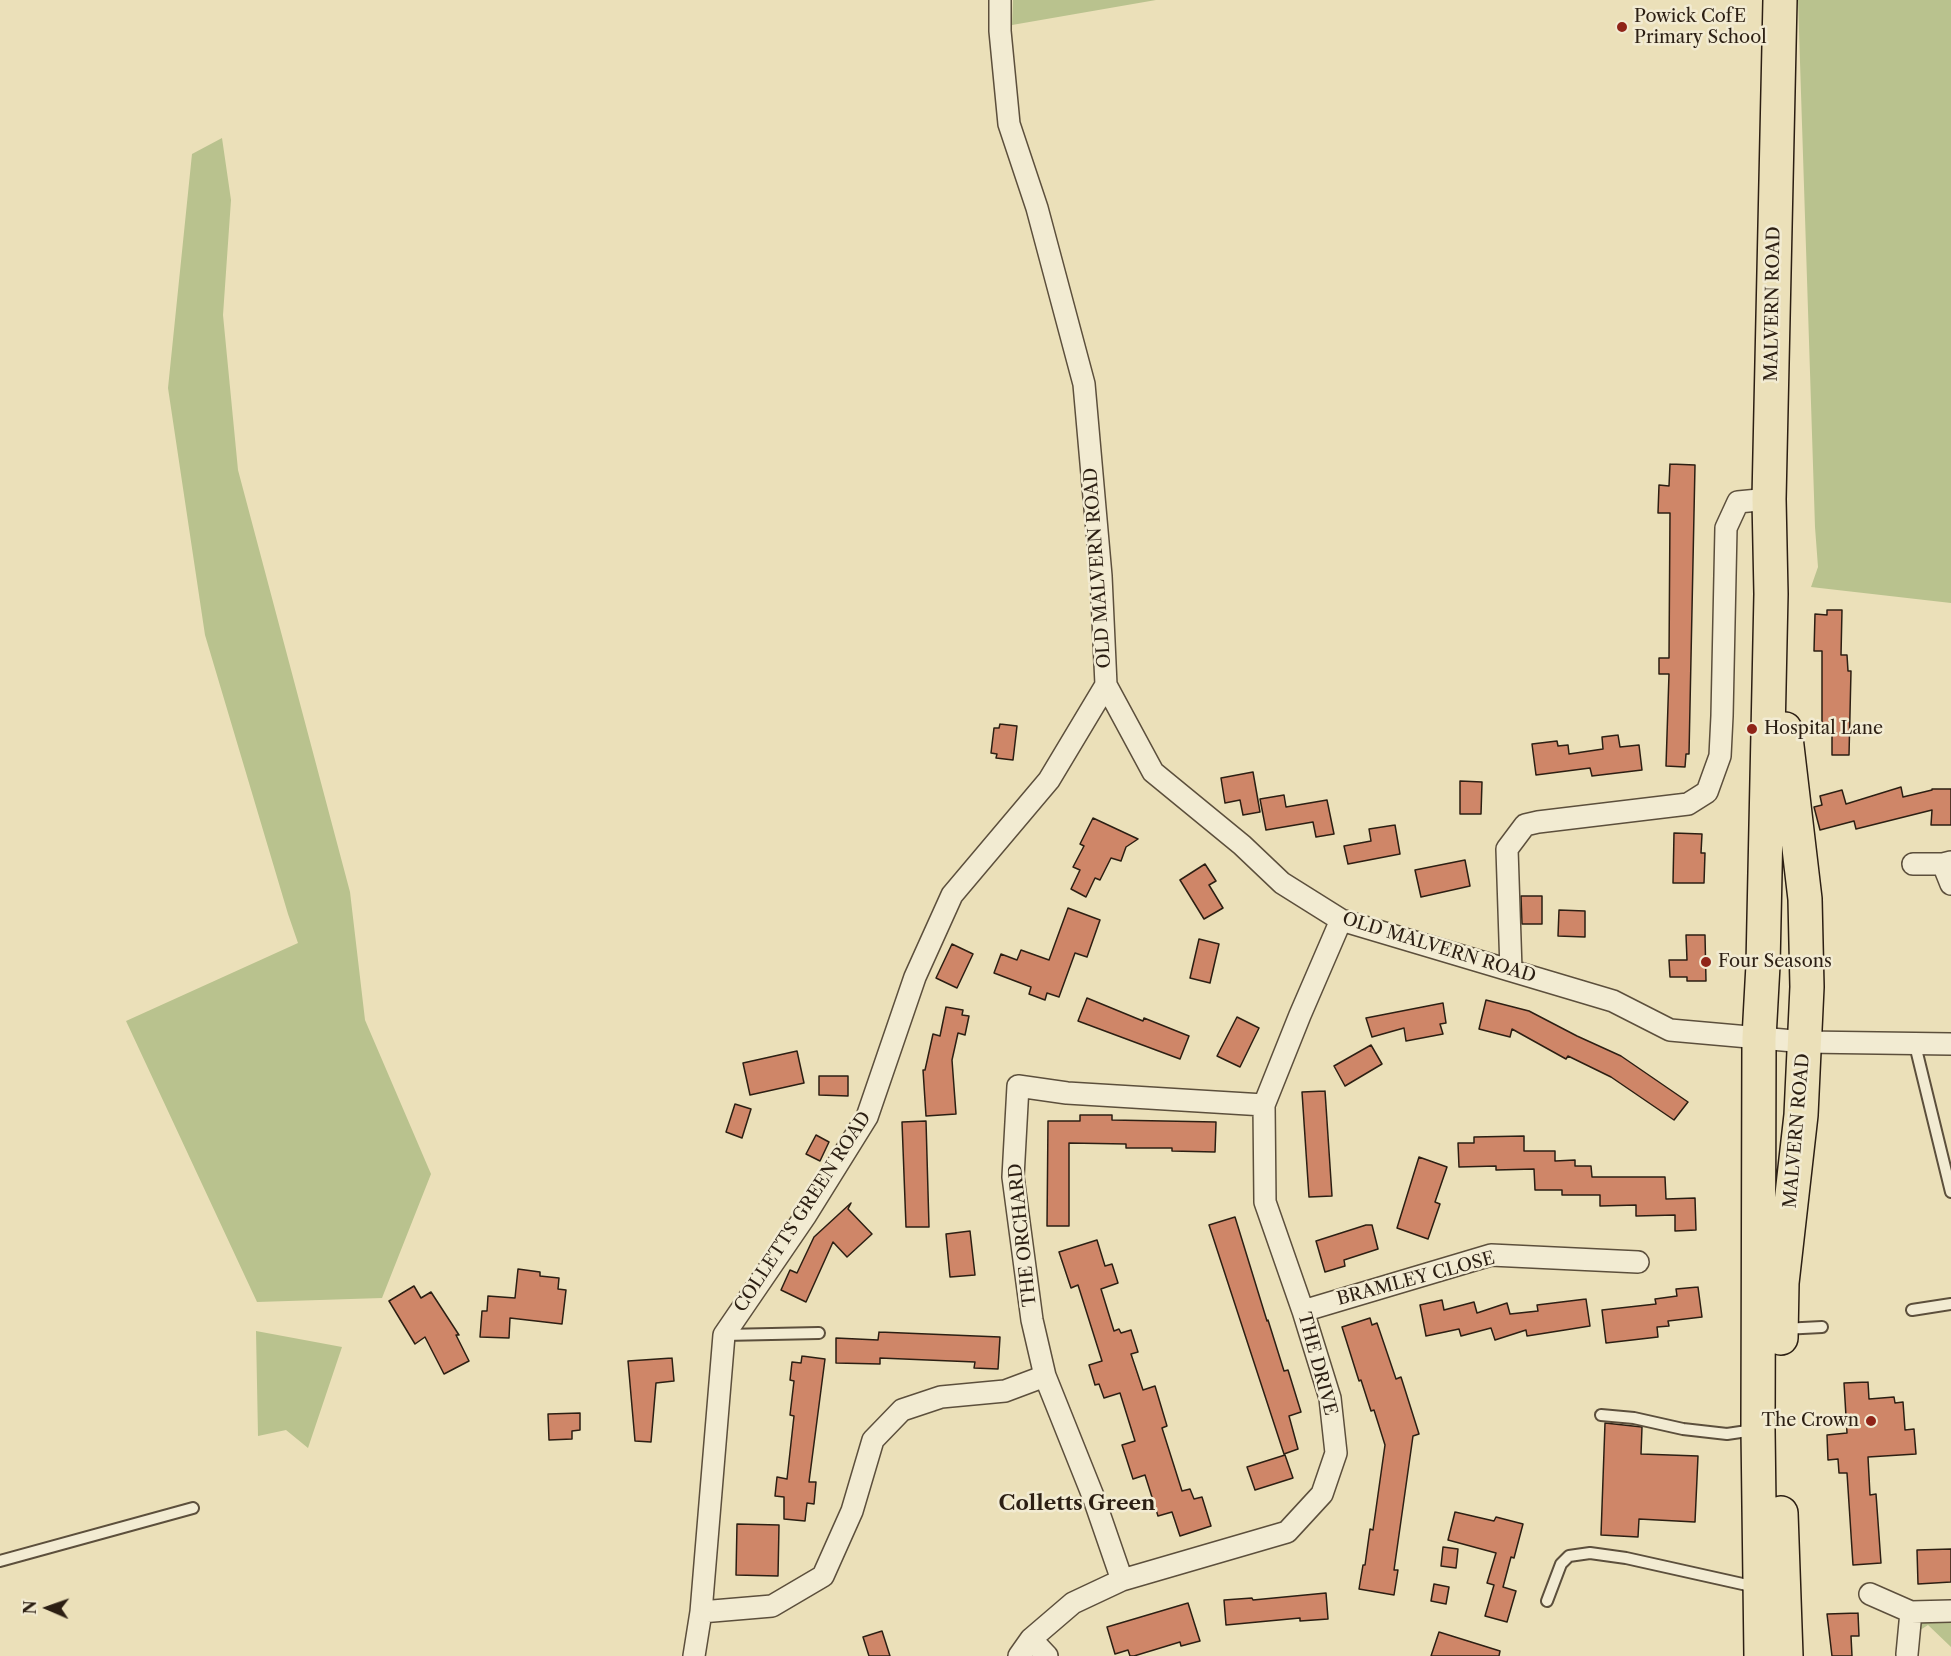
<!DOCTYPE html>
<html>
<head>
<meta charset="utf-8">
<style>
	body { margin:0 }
	#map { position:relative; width:1951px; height:1656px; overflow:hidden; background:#ebe0b9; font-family:"Libre Caslon Text",serif }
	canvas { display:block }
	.north { position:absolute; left:18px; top:1578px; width:60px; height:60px; -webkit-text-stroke:4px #f2ebd2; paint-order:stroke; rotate:272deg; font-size:16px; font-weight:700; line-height:24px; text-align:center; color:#2c1f13 }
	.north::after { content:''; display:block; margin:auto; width:21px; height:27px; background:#2c1f13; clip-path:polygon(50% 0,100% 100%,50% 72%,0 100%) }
</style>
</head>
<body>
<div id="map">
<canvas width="1951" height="1656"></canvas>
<div class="north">N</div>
</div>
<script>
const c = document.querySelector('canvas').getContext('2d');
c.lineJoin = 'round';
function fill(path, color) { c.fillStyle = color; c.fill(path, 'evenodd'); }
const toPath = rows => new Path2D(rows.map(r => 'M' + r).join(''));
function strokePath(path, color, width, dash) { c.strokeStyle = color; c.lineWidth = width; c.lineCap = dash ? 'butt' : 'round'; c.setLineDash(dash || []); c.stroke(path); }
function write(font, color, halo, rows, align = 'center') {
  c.font = font + ' "Libre Caslon Text",serif'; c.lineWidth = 5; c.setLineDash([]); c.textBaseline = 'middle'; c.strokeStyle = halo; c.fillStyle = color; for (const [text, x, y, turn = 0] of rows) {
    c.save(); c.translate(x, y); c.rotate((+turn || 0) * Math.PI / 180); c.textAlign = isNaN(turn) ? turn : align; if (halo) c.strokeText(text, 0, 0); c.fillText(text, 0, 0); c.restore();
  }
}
fill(toPath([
	[1013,0,1156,0,1012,25],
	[1798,0,1951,0,1951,603,1811,587,1818,567,1815,527],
	[222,138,231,200,223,315,238,470,350,892,365,1020,431,1174,382,1298,257,1302,126,1021,298,943,288,914,205,635,168,388,192,154],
	[256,1331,342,1347,308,1448,286,1430,258,1436],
	[1951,1620,1951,1647,1928,1625,1917,1632,1921,1621]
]), '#b9c28e');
const building = toPath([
	[1670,464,1695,465,1689,754,1686,754,1685,767,1666,766,1669,674,1659,674,1659,658,1669,658,1670,513,1658,513,1659,485,1669,486,1670,464],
	[1827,610,1842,610,1841,655,1847,655,1848,671,1851,671,1849,755,1832,755,1832,733,1822,733,1822,651,1814,651,1815,614,1827,615,1827,610],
	[1000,724,1017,726,1013,760,996,758,997,754,991,753,994,728,999,728,1000,724],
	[1618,735,1620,747,1639,745,1642,770,1592,776,1590,768,1536,775,1532,744,1557,741,1558,746,1568,745,1569,754,1603,749,1602,737,1618,735],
	[1253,772,1260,812,1243,815,1240,800,1225,803,1221,778,1253,772],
	[1460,781,1482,782,1481,814,1460,814,1460,781],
	[1901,787,1903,797,1932,790,1932,789,1951,789,1951,825,1931,825,1932,810,1856,829,1854,821,1820,830,1814,807,1822,805,1820,796,1842,790,1846,804,1901,787],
	[1284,795,1286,807,1327,800,1334,834,1316,837,1313,822,1266,830,1260,799,1284,795],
	[1093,818,1138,839,1126,847,1121,861,1111,858,1100,880,1095,878,1086,897,1071,889,1080,870,1073,867,1084,846,1080,844,1093,818],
	[1395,825,1400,854,1348,864,1344,846,1371,841,1369,829,1395,825],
	[1674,833,1702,834,1701,853,1705,853,1704,883,1673,883,1674,833],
	[1465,860,1470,886,1421,897,1415,870,1465,860],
	[1205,864,1216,881,1209,885,1223,908,1204,919,1180,880,1205,864],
	[1521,896,1542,896,1542,924,1522,924,1521,896],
	[1068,908,1100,920,1087,957,1075,953,1059,997,1047,993,1045,1000,1029,994,1031,987,994,973,1001,954,1017,960,1021,950,1049,960,1068,908],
	[1559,910,1585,911,1585,937,1558,936,1559,910],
	[1686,935,1705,935,1706,981,1687,981,1687,977,1670,977,1669,960,1687,960,1686,935],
	[1199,939,1219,944,1210,983,1190,978,1199,939],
	[952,944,973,954,957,988,936,978,952,944],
	[1087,998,1143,1021,1144,1018,1189,1036,1180,1059,1078,1021,1087,998],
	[1486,1000,1529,1011,1577,1036,1621,1056,1688,1102,1674,1120,1611,1077,1568,1056,1566,1059,1512,1029,1510,1037,1479,1029,1486,1000],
	[1443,1003,1446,1023,1440,1024,1443,1034,1406,1041,1404,1028,1372,1037,1366,1018,1443,1003],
	[946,1007,963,1010,962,1015,969,1016,965,1035,958,1033,952,1060,956,1114,926,1116,923,1070,925,1070,933,1034,940,1036,946,1007],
	[1237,1017,1259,1028,1240,1067,1217,1056,1237,1017],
	[1371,1045,1382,1064,1345,1086,1334,1066,1371,1045],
	[797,1051,804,1083,750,1095,743,1063,797,1051],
	[819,1076,848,1076,848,1096,819,1095,819,1076],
	[1325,1091,1332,1196,1309,1197,1302,1092,1325,1091],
	[735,1104,751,1109,742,1138,726,1132,735,1104],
	[1080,1115,1112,1115,1112,1120,1216,1122,1215,1152,1172,1151,1172,1148,1126,1148,1126,1144,1069,1143,1069,1226,1047,1226,1048,1121,1080,1121,1080,1115],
	[926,1121,929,1227,906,1227,902,1122,926,1121],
	[816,1135,829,1142,820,1161,806,1154,816,1135],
	[1524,1136,1524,1151,1555,1151,1555,1161,1575,1160,1575,1166,1591,1166,1592,1177,1665,1177,1666,1199,1695,1198,1696,1230,1675,1231,1675,1215,1636,1216,1636,1205,1600,1206,1600,1195,1562,1195,1562,1190,1535,1190,1534,1169,1496,1170,1496,1166,1459,1167,1458,1143,1474,1143,1474,1137,1524,1136],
	[1419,1157,1447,1167,1435,1202,1440,1204,1428,1239,1397,1228,1419,1157],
	[851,1203,848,1209,872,1234,847,1257,833,1242,806,1302,781,1290,790,1270,797,1273,814,1237,851,1203],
	[1235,1217,1267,1321,1268,1320,1284,1371,1288,1370,1301,1412,1289,1416,1298,1449,1284,1454,1209,1225,1235,1217],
	[1366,1225,1372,1225,1378,1249,1344,1260,1345,1266,1325,1272,1316,1241,1366,1225],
	[970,1231,975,1275,950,1277,946,1234,970,1231],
	[1097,1240,1105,1266,1112,1264,1118,1283,1101,1289,1114,1331,1119,1329,1121,1333,1131,1330,1138,1352,1131,1354,1143,1390,1155,1386,1167,1426,1162,1428,1182,1491,1190,1489,1194,1499,1202,1497,1211,1526,1180,1536,1172,1512,1158,1516,1145,1475,1133,1479,1122,1445,1135,1441,1120,1393,1104,1398,1099,1384,1095,1385,1089,1365,1102,1361,1078,1285,1071,1288,1059,1252,1097,1240],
	[518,1269,540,1272,540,1276,559,1278,558,1289,566,1290,562,1324,510,1318,509,1338,480,1337,482,1311,487,1311,488,1296,515,1298,518,1269],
	[414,1286,421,1298,431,1292,459,1335,456,1335,469,1361,444,1374,425,1337,415,1344,389,1301,414,1286],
	[1698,1287,1702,1317,1668,1321,1669,1326,1657,1327,1658,1337,1606,1343,1602,1310,1656,1304,1655,1299,1677,1296,1676,1289,1698,1287],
	[1586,1299,1590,1326,1527,1336,1526,1330,1495,1340,1491,1328,1461,1336,1459,1329,1426,1336,1420,1305,1442,1300,1444,1310,1474,1302,1477,1313,1507,1303,1510,1314,1538,1311,1537,1305,1586,1299],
	[1370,1318,1372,1325,1377,1323,1396,1379,1401,1377,1419,1434,1413,1436,1394,1570,1398,1570,1394,1595,1359,1589,1363,1565,1365,1565,1370,1529,1373,1530,1385,1445,1374,1410,1371,1411,1361,1380,1359,1381,1342,1327,1370,1318],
	[879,1332,1000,1337,998,1369,974,1368,975,1362,880,1358,880,1364,836,1363,836,1338,878,1340,879,1332],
	[802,1356,825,1359,809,1482,816,1482,814,1504,807,1503,805,1521,784,1519,784,1497,775,1496,777,1477,787,1479,794,1416,790,1415,794,1381,790,1380,792,1362,801,1363,802,1356],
	[672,1358,674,1381,656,1383,651,1442,635,1441,628,1361,672,1358],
	[1868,1382,1869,1399,1894,1397,1895,1403,1903,1402,1905,1430,1914,1429,1916,1454,1868,1457,1870,1495,1876,1494,1881,1563,1853,1565,1847,1473,1839,1473,1838,1459,1828,1460,1827,1435,1847,1433,1844,1383,1868,1382],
	[580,1413,580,1430,572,1431,572,1439,549,1440,548,1414,580,1413],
	[1605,1423,1642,1427,1641,1454,1698,1456,1695,1522,1639,1519,1638,1537,1601,1535,1605,1423],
	[1285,1455,1293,1478,1255,1490,1247,1467,1285,1455],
	[1455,1512,1494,1521,1496,1517,1523,1524,1514,1558,1511,1557,1503,1587,1516,1591,1507,1622,1485,1616,1494,1585,1487,1583,1496,1553,1448,1540,1455,1512],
	[737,1524,779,1525,778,1576,736,1575,737,1524],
	[1443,1547,1458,1549,1456,1568,1441,1566,1443,1547],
	[1951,1549,1951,1582,1918,1584,1917,1550,1951,1549],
	[1434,1584,1449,1587,1446,1604,1431,1601,1434,1584],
	[1326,1593,1328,1619,1300,1621,1300,1618,1226,1625,1224,1600,1252,1598,1253,1600,1326,1593],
	[1188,1603,1200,1641,1181,1646,1180,1642,1134,1656,1130,1656,1128,1650,1115,1654,1107,1627,1188,1603],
	[1858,1613,1859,1636,1851,1636,1852,1656,1832,1656,1827,1614,1858,1613],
	[882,1631,890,1656,869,1656,863,1637,882,1631],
	[1439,1632,1500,1651,1499,1656,1431,1656,1439,1632]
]);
fill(building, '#cf8668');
strokePath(building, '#2c1f13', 1.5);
const service = toPath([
	[1915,1045,1951,1192],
	[1912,1310,1951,1304],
	[1783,1329,1822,1327],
	[724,1335,819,1333],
	[1601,1415,1634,1418,1683,1429,1727,1434,1754,1430],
	[0,1561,193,1508],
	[1547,1601,1561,1564,1569,1556,1590,1553,1626,1558,1756,1587]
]);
const minor = toPath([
	[1000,0,1000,31,1009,124,1037,208,1084,384,1101,576,1106,685,1153,772,1242,845,1282,883,1341,920,1613,1001,1670,1030,1805,1042,1951,1044],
	[1913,864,1943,864,1951,862],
	[1943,864,1951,884],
	[1511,970,1507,849,1525,825,1538,822,1688,804,1707,792,1720,756,1722,716,1726,528,1738,502,1769,499],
	[1303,1311,1491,1255,1638,1262],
	[1122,1580,1093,1496,1045,1376,1032,1320,1013,1177,1018,1086,1067,1093,1264,1105],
	[1870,1594,1911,1612,1951,1611],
	[701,1612,772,1606,823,1576,852,1511,873,1440,902,1410,941,1397,1005,1391,1045,1376],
	[1031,1639,1047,1656],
	[1907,1654,1911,1612],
	[694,1656,701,1612,724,1335,806,1215,867,1117,915,977,952,895,1049,780,1106,685],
	[1019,1656,1031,1639,1073,1603,1122,1580,1287,1532,1322,1494,1336,1453,1330,1398,1303,1311,1265,1202,1264,1105,1300,1015,1341,920]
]);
const trunk = toPath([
	[1781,1338,1782,1283,1801,1115,1807,987,1805,899,1785,729],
	[1781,1513,1786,1656],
	[1761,1656,1758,1430,1759,1038,1763,965,1771,594,1769,499,1780,0]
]);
strokePath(service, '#5c4f3c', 14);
strokePath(minor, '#5c4f3c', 24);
strokePath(trunk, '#2c1f13', 36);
strokePath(service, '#f2ebd2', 10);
strokePath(minor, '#f2ebd2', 21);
strokePath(trunk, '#ebe0b9', 33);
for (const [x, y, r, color] of [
	[1622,27,6,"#8f2418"],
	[1752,729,6,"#8f2418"],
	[1706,962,6,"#8f2418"],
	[1871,1421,6,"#8f2418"]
]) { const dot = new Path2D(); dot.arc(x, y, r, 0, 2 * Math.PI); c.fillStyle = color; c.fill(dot); strokePath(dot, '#f2ebd2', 2); }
write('18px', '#2c1f13', '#f2ebd2', [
	["Powick CofE",1634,17],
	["Primary School",1634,38],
	["Hospital Lane",1764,729],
	["Four Seasons",1718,962],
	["The Crown",1859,1421,"right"]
], 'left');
write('18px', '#2c1f13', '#f2ebd2', [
	["MALVERN ROAD",1773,304,-89],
	["OLD MALVERN ROAD",1098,568,-94],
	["OLD MALVERN ROAD",1439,948,17],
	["MALVERN ROAD",1797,1131,-85],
	["COLLETTS GREEN ROAD",803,1212,-57],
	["THE ORCHARD",1023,1235,-96],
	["BRAMLEY CLOSE",1416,1279,-15],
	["THE DRIVE",1317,1364,75]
]);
write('bold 21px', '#2c1f13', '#f2ebd2', [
	["Colletts Green",1077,1504]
]);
</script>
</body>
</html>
